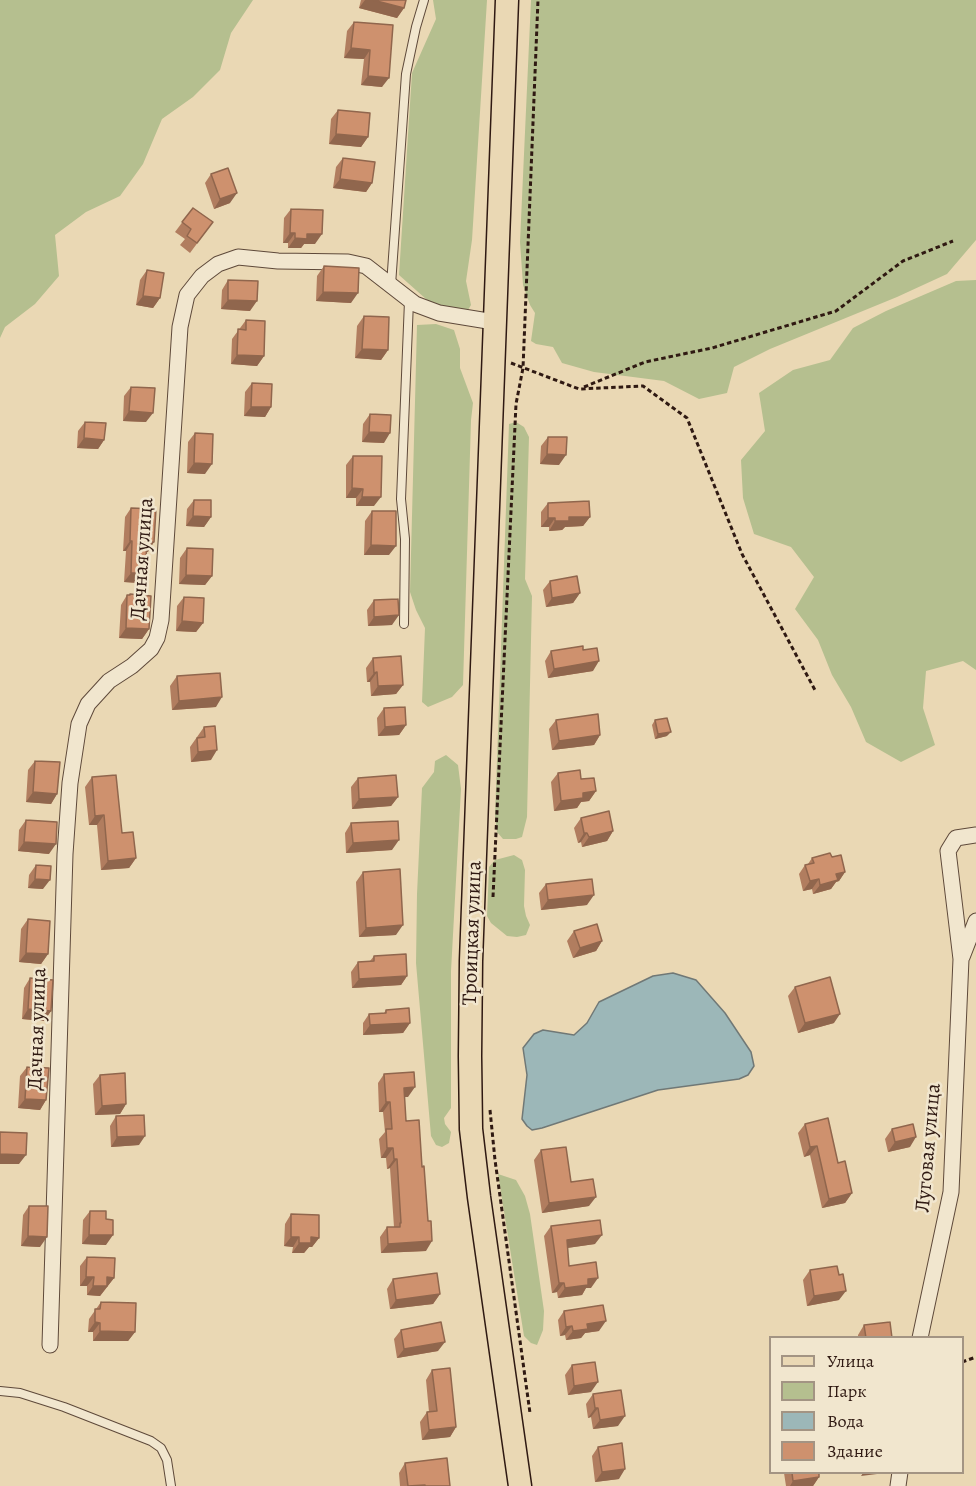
<!DOCTYPE html>
<html>
<head>
<meta charset="utf-8">
<style>
	body { margin:0 }
	#map { position:relative; width:976px; height:1486px; overflow:hidden; background:#ead8b4; font-family:Alegreya,serif }
	canvas { display:block }
	.legend { position:absolute; left:769px; top:1336px; width:195px; height:138px; box-sizing:border-box; background:#f1e6ce; border:2px solid #a39483; margin:0; padding:8px 10px; list-style:none; font-size:18px; color:#2f1912 }
	.legend li { display:flex; align-items:center; gap:12px; height:30px }
	.legend b { width:30px; border:2px solid #a39483 }
</style>
</head>
<body>
<div id="map">
<canvas width="976" height="1486"></canvas>
<ul class="legend">
<li><b style="height:8px;background:#ead8b4"></b>Улица</li>
<li><b style="height:16px;background:#b5bf8f"></b>Парк</li>
<li><b style="height:16px;background:#9cb7b8"></b>Вода</li>
<li><b style="height:16px;background:#ce916e"></b>Здание</li>
</ul>
</div>
<script>
const c = document.querySelector('canvas').getContext('2d');
c.lineJoin = 'round';
function fill(path, color) { c.fillStyle = color; c.fill(path, 'evenodd'); }
const toPath = rows => new Path2D(rows.map(r => 'M' + r).join(''));
function strokePath(path, color, width, dash) { c.strokeStyle = color; c.lineWidth = width; c.lineCap = dash ? 'butt' : 'round'; c.setLineDash(dash || []); c.stroke(path); }
function write(font, color, halo, rows, align = 'center') {
  c.font = font + ' Alegreya,serif'; c.lineWidth = 5; c.setLineDash([]); c.textBaseline = 'middle'; c.strokeStyle = halo; c.fillStyle = color; for (const [text, x, y, turn = 0] of rows) {
    c.save(); c.translate(x, y); c.rotate((+turn || 0) * Math.PI / 180); c.textAlign = isNaN(turn) ? turn : align; if (halo) c.strokeText(text, 0, 0); c.fillText(text, 0, 0); c.restore();
  }
}
fill(toPath([
	[0,0,253,0,231,33,220,70,193,97,162,119,143,164,120,196,86,212,55,235,59,276,35,304,5,327,0,338],
	[433,0,487,0,472,240,466,281,471,305,468,310,456,313,435,307,399,275,412,73,436,19],
	[531,0,976,0,976,240,947,274,897,297,770,349,734,367,727,393,699,399,664,381,594,372,562,363,553,347,536,344,531,341,535,313,530,305,523,285,520,242],
	[976,280,976,670,963,661,926,671,923,708,935,745,901,762,866,742,851,707,832,675,818,640,795,609,814,577,791,547,754,534,743,498,741,460,765,431,759,393,793,370,830,360,853,328,886,311,956,281],
	[436,324,454,330,460,349,460,368,473,403,471,420,463,685,452,697,428,707,422,702,425,628,416,610,410,592,417,325],
	[516,422,524,427,529,437,525,579,532,596,527,817,522,837,516,839,503,839,497,832,495,816,509,424],
	[446,755,458,765,461,789,451,971,451,1108,444,1118,445,1124,451,1132,449,1143,442,1147,436,1145,431,1136,416,963,417,894,422,788,434,772,435,761],
	[514,855,522,860,525,870,524,906,526,916,530,925,526,935,517,937,507,936,491,923,487,916,489,867,495,860],
	[498,1174,516,1180,525,1196,530,1214,544,1311,543,1330,537,1345,531,1343,524,1336]
]), '#b5bf8f');
const water = toPath([
	[673,973,696,980,725,1013,751,1052,754,1066,748,1075,739,1079,658,1090,542,1128,532,1130,527,1126,522,1119,527,1075,523,1048,534,1034,543,1030,574,1035,587,1023,599,1002,653,976,673,973]
]);
fill(water, '#9cb7b8');
strokePath(water, '#707876', 1.5);
const service = toPath([
	[391,285,406,74,416,27,424,0],
	[404,624,405,539,401,499,409,301],
	[0,1391,20,1393,64,1407,151,1441,161,1448,167,1460,171,1486]
]);
const minor = toPath([
	[962,957,976,921],
	[920,1338,951,1192,961,959,948,851,956,838,976,835],
	[50,1345,65,854,70,783,79,724,88,704,109,681,132,666,151,649,157,638,161,620,180,327,187,295,202,276,218,264,238,257,278,261,348,262,366,266,415,304,439,313,494,322],
	[898,1486,900,1472]
]);
const primary = toPath([
	[507,0,471,961,470,1056,471,1129,479,1197,520,1486]
]);
strokePath(service, '#5e493a', 10);
strokePath(minor, '#5e493a', 17);
strokePath(primary, '#2f1912', 25);
strokePath(toPath([
	[511,363,579,389,643,386,687,418,742,554,816,692],
	[584,387,645,362,712,348,836,311,903,261,953,241],
	[493,897,516,404,523,368,538,0],
	[490,1110,495,1160,530,1413],
	[962,1362,976,1357]
]), '#2f1912', 3, [4.5, 3]);
strokePath(service, '#f1e6ce', 8);
strokePath(minor, '#f1e6ce', 15);
strokePath(primary, '#ead8b4', 22);
fill(toPath([
	[361,0,406,0,404,8,397,18,359,8],
	[354,22,393,25,382,87,361,85,364,59,344,58,347,31],
	[338,110,368,137,361,147,329,144,331,119],
	[343,158,372,183,366,192,333,188,336,167],
	[211,174,230,203,214,209,205,183],
	[193,208,213,222,190,253,180,245,185,239,175,232],
	[291,209,315,244,304,244,301,248,288,248,288,243,283,243,284,218],
	[324,266,351,303,316,301,317,276],
	[147,270,160,298,153,308,136,305,140,280],
	[228,280,250,311,221,309,222,290],
	[364,316,388,350,381,360,355,358,357,326],
	[246,320,264,356,257,366,231,364,232,339],
	[252,383,271,407,265,417,244,416,245,392],
	[131,387,146,422,123,421,124,396],
	[370,414,384,443,362,442,363,424],
	[85,422,104,440,98,449,77,448,78,431],
	[195,433,205,474,187,473,188,442],
	[548,437,559,465,540,464,541,446],
	[353,456,374,506,356,506,356,498,346,498,346,465],
	[194,500,211,517,204,527,186,526,187,509],
	[548,503,590,517,583,526,565,527,562,530,549,531,549,527,541,527,541,512],
	[131,508,148,552,146,552,139,583,124,582,126,551,123,551,125,517],
	[372,511,389,555,364,555,365,521],
	[187,548,212,576,205,585,179,584,180,558],
	[550,581,580,593,573,603,546,607,543,590],
	[130,594,149,629,142,639,119,638,121,605,127,595,129,595],
	[184,597,203,623,196,632,176,631,177,606],
	[374,600,392,625,368,626,367,610],
	[583,650,593,671,548,678,545,661,551,651],
	[373,658,403,685,396,694,371,696,370,682,367,682,366,668],
	[177,676,216,707,172,710,170,686],
	[384,708,406,725,399,735,378,736,377,718],
	[556,720,600,735,594,745,552,750,549,729],
	[655,720,667,736,655,739,652,725],
	[204,727,211,760,191,762,190,747],
	[35,761,57,794,51,804,26,802,28,770],
	[558,773,581,779,596,791,589,801,581,802,577,808,554,811,551,782],
	[92,777,136,858,129,868,101,870,97,825,89,825,85,787],
	[358,778,398,797,391,806,352,809,351,787],
	[581,818,613,831,607,841,582,847,581,842,578,843,574,828],
	[26,820,49,854,18,851,19,830],
	[351,823,392,850,346,853,345,833],
	[832,857,845,872,839,881,836,882,831,889,813,894,812,889,803,891,799,874,805,865,808,864,812,858],
	[36,865,43,889,28,888,29,875],
	[363,872,396,935,359,937,356,882],
	[546,884,587,905,541,910,539,893],
	[28,919,48,954,41,964,19,962,21,929],
	[574,931,602,941,596,951,573,958,567,941],
	[374,956,407,976,401,985,352,988,351,972,358,962,370,961],
	[30,978,51,1011,44,1021,22,1019,24,988],
	[795,987,834,1023,798,1033,788,996],
	[386,1010,410,1023,403,1033,363,1035,363,1023,369,1014,384,1013],
	[27,1067,46,1100,40,1110,18,1108,20,1076],
	[384,1074,408,1097,404,1097,406,1121,426,1251,381,1253,380,1237,387,1227,394,1227,390,1168,387,1169,386,1158,381,1158,379,1139,385,1132,383,1112,379,1112,378,1083],
	[100,1075,126,1104,120,1114,95,1115,93,1084],
	[116,1116,139,1145,111,1147,110,1126],
	[805,1124,838,1163,852,1193,845,1203,822,1208,810,1155,804,1157,798,1133],
	[892,1129,910,1147,888,1152,885,1139],
	[541,1150,571,1182,589,1206,542,1213,534,1160],
	[29,1206,40,1247,21,1246,23,1215],
	[90,1211,106,1245,82,1244,83,1220],
	[291,1214,319,1238,312,1247,309,1247,304,1253,292,1253,293,1247,284,1246,285,1224],
	[551,1226,595,1244,567,1248,569,1266,591,1288,586,1288,582,1295,558,1298,557,1292,552,1293,544,1236],
	[87,1257,114,1278,100,1296,87,1295,87,1286,80,1286,80,1266],
	[810,1270,839,1275,839,1300,807,1306,803,1280],
	[393,1279,440,1294,433,1304,390,1309,387,1289],
	[101,1302,135,1332,128,1341,93,1341,93,1332,88,1332,89,1319],
	[564,1311,599,1331,585,1333,581,1338,566,1340,565,1335,560,1336,558,1320],
	[864,1325,892,1338,858,1338,858,1335],
	[401,1330,438,1351,397,1358,394,1339],
	[572,1365,591,1392,568,1395,565,1375],
	[432,1370,456,1427,450,1437,422,1440,420,1422,427,1412,429,1412,426,1380],
	[593,1394,618,1426,593,1429,591,1417,588,1418,586,1404],
	[598,1447,619,1479,595,1482,592,1456],
	[405,1463,450,1486,400,1486,399,1473],
	[784,1473,819,1473,819,1477,813,1486,786,1486]
]), '#b17d5f');
fill(toPath([
	[365,0,373,0,404,8,397,18,359,8],
	[351,48,370,50,364,59,344,58],
	[368,76,389,78,382,87,361,85],
	[336,134,368,137,361,147,329,144],
	[340,179,372,183,366,192,333,188],
	[237,193,230,203,214,209,220,199],
	[290,233,295,233,288,243,283,243],
	[307,234,322,234,315,244,304,244,301,248,288,248,295,238],
	[323,292,358,293,351,303,316,301],
	[143,296,160,298,153,308,136,305],
	[228,300,257,301,250,311,221,309],
	[362,349,388,350,381,360,355,358],
	[237,355,264,356,257,366,231,364],
	[251,407,271,407,265,417,244,416],
	[129,411,153,413,146,422,123,421],
	[369,432,390,433,384,443,362,442],
	[84,438,104,440,98,449,77,448],
	[547,454,566,455,559,465,540,464],
	[194,463,212,464,205,474,187,473],
	[352,488,363,489,356,498,346,498],
	[362,497,381,497,374,506,356,506],
	[193,516,211,517,204,527,186,526],
	[569,517,590,517,583,526,565,527,562,530,549,531,555,521],
	[548,518,555,518,549,527,541,527],
	[130,541,132,541,126,551,123,551],
	[147,542,154,542,148,552,140,551],
	[371,545,396,546,389,555,364,555],
	[131,573,145,573,139,583,124,582],
	[186,575,212,576,205,585,179,584],
	[580,593,573,603,546,607,552,598],
	[399,615,392,625,368,626,374,617],
	[182,621,203,623,196,632,176,631],
	[126,628,149,629,142,639,119,638],
	[599,661,593,671,548,678,554,669],
	[377,672,370,682,367,682,374,673],
	[403,685,396,694,371,696,378,686],
	[222,697,216,707,172,710,179,701],
	[406,725,399,735,378,736,385,727],
	[671,732,667,736,655,739,658,734],
	[600,735,594,745,552,750,559,741],
	[217,750,211,760,191,762,198,752],
	[596,791,589,801,581,802,577,808,554,811,561,801,583,793],
	[33,792,57,794,51,804,26,802],
	[398,797,391,806,352,809,359,799],
	[104,815,97,825,89,825,95,816],
	[613,831,607,841,582,847,589,837],
	[584,833,587,833,581,842,578,843],
	[399,840,392,850,346,853,353,843],
	[24,842,56,844,49,854,18,851],
	[136,858,129,868,101,870,108,861],
	[845,872,839,881,836,882,831,889,813,894,820,885,836,874],
	[35,879,50,880,43,889,28,888],
	[819,879,812,889,803,891,810,881],
	[594,895,587,905,541,910,548,900],
	[403,925,396,935,359,937,366,928],
	[602,941,596,951,573,958,580,948],
	[26,953,48,954,41,964,19,962],
	[407,976,401,985,352,988,359,979],
	[28,1009,51,1011,44,1021,22,1019],
	[840,1014,834,1023,798,1033,805,1023],
	[410,1023,403,1033,363,1035,370,1025],
	[415,1087,408,1097,397,1097,404,1088],
	[25,1099,46,1100,40,1110,18,1108],
	[386,1102,390,1102,383,1112,379,1112],
	[126,1104,120,1114,95,1115,102,1106],
	[145,1136,139,1145,111,1147,117,1137],
	[916,1137,910,1147,888,1152,895,1142],
	[817,1146,810,1155,804,1157,810,1147],
	[387,1148,393,1148,386,1158,381,1158],
	[0,1154,26,1155,19,1164,0,1164],
	[394,1159,397,1159,390,1168,387,1169],
	[852,1193,845,1203,822,1208,829,1199],
	[596,1197,589,1206,542,1213,549,1203],
	[89,1235,113,1235,106,1245,82,1244],
	[602,1235,595,1244,560,1249,567,1240],
	[28,1236,47,1237,40,1247,21,1246],
	[291,1237,299,1237,293,1247,284,1246],
	[311,1237,319,1238,312,1247,309,1247,304,1253,292,1253,299,1243],
	[432,1241,426,1251,381,1253,388,1244],
	[86,1277,94,1277,87,1286,80,1286],
	[107,1277,114,1278,100,1296,87,1295,93,1286],
	[598,1278,591,1288,586,1288,582,1295,558,1298,565,1288,588,1279],
	[559,1283,564,1283,557,1292,552,1293],
	[846,1291,839,1300,807,1306,814,1296],
	[440,1294,433,1304,390,1309,396,1300],
	[606,1321,599,1331,585,1333,581,1338,566,1340,573,1331,587,1324],
	[95,1322,100,1323,93,1332,88,1332],
	[572,1326,565,1335,560,1336,566,1327],
	[100,1331,135,1332,128,1341,93,1341],
	[445,1342,438,1351,397,1358,404,1349],
	[598,1382,591,1392,568,1395,574,1386],
	[595,1408,598,1408,591,1417,588,1418],
	[625,1416,618,1426,593,1429,600,1420],
	[456,1427,450,1437,422,1440,429,1430],
	[625,1469,619,1479,595,1482,602,1472],
	[863,1473,885,1473,861,1476],
	[819,1477,813,1486,790,1486,793,1481]
]), '#90664d');
const building = toPath([
	[373,0,406,0,404,8,373,0],
	[354,22,393,25,389,78,368,76,370,50,351,48,354,22],
	[338,110,370,113,368,137,336,134,338,110],
	[343,158,375,162,372,183,340,179,343,158],
	[228,168,237,193,220,199,211,174,228,168],
	[193,208,213,222,197,243,187,236,191,229,182,222,193,208],
	[291,209,323,210,322,234,307,234,307,239,295,238,295,233,290,233,291,209],
	[324,266,359,268,358,293,323,292,324,266],
	[147,270,164,273,160,298,143,296,147,270],
	[228,280,258,281,257,301,228,300,228,280],
	[364,316,389,317,388,350,362,349,364,316],
	[246,320,265,321,264,356,237,355,238,329,246,330,246,320],
	[252,383,272,384,271,407,251,407,252,383],
	[131,387,155,388,153,413,129,411,131,387],
	[370,414,391,415,390,433,369,432,370,414],
	[85,422,106,423,104,440,84,438,85,422],
	[195,433,213,434,212,464,194,463,195,433],
	[548,437,567,437,566,455,547,454,548,437],
	[353,456,382,456,381,497,362,497,363,489,352,488,353,456],
	[194,500,211,500,211,517,193,516,194,500],
	[589,501,590,517,569,517,569,521,555,521,555,518,548,518,548,503,589,501],
	[131,508,156,509,154,542,147,542,145,573,131,573,132,541,130,541,131,508],
	[372,511,396,511,396,546,371,545,372,511],
	[187,548,213,549,212,576,186,575,187,548],
	[577,576,580,593,552,598,550,581,577,576],
	[130,594,151,596,149,629,126,628,127,595,130,595,130,594],
	[184,597,204,598,203,623,182,621,184,597],
	[398,599,399,615,374,617,374,600,398,599],
	[583,646,583,650,597,648,599,661,554,669,551,651,583,646],
	[401,656,403,685,378,686,377,672,374,673,373,658,401,656],
	[220,673,222,697,179,701,177,676,220,673],
	[405,707,406,725,385,727,384,708,405,707],
	[598,714,600,735,559,741,556,720,598,714],
	[667,718,671,732,658,734,655,720,667,718],
	[215,726,217,750,198,752,197,738,205,737,204,727,215,726],
	[35,761,60,762,57,794,33,792,35,761],
	[580,770,581,779,594,778,596,791,583,793,583,798,561,801,558,773,580,770],
	[116,775,122,833,133,832,136,858,108,861,104,815,95,816,92,777,116,775],
	[396,775,398,797,359,799,358,778,396,775],
	[609,811,613,831,589,837,587,833,584,833,581,818,609,811],
	[26,820,57,822,56,844,24,842,26,820],
	[398,821,399,840,353,843,351,823,398,821],
	[830,853,832,857,841,855,845,872,836,874,838,880,820,885,819,879,810,881,805,865,814,863,812,858,830,853],
	[36,865,51,866,50,880,35,879,36,865],
	[400,869,403,925,366,928,363,872,400,869],
	[592,879,594,895,548,900,546,884,592,879],
	[28,919,50,921,48,954,26,953,28,919],
	[597,924,602,941,580,948,574,931,597,924],
	[406,954,407,976,359,979,358,962,374,961,374,956,406,954],
	[830,977,840,1014,805,1023,795,987,830,977],
	[30,978,53,980,51,1011,28,1009,30,978],
	[409,1008,410,1023,370,1025,369,1014,386,1013,386,1010,409,1008],
	[27,1067,49,1068,46,1100,25,1099,27,1067],
	[414,1072,415,1087,404,1088,406,1121,419,1120,422,1167,424,1166,428,1221,431,1221,432,1241,388,1244,387,1227,400,1227,400,1223,401,1223,397,1159,394,1159,393,1148,387,1148,386,1129,392,1129,390,1102,386,1102,384,1074,414,1072],
	[125,1073,126,1104,102,1106,100,1075,125,1073],
	[144,1115,145,1136,117,1137,116,1116,144,1115],
	[828,1118,838,1163,845,1161,852,1193,829,1199,817,1146,810,1147,805,1124,828,1118],
	[913,1124,916,1137,895,1142,892,1129,913,1124],
	[0,1132,27,1133,26,1155,0,1154,0,1132],
	[566,1147,571,1182,593,1179,596,1197,549,1203,541,1150,566,1147],
	[29,1206,48,1206,47,1237,28,1236,29,1206],
	[90,1211,106,1211,106,1219,113,1220,113,1235,89,1235,90,1211],
	[291,1214,319,1215,319,1238,311,1237,311,1243,299,1243,299,1237,291,1237,291,1214],
	[600,1220,602,1235,567,1240,569,1266,596,1262,598,1278,588,1279,588,1285,565,1288,564,1283,559,1283,551,1226,600,1220],
	[87,1257,115,1258,114,1278,107,1277,107,1286,93,1286,94,1277,86,1277,87,1257],
	[837,1266,839,1275,843,1274,846,1291,814,1296,810,1270,837,1266],
	[437,1273,440,1294,396,1300,393,1279,437,1273],
	[101,1302,136,1303,135,1332,100,1331,100,1323,95,1322,95,1309,100,1309,101,1302],
	[603,1305,606,1321,587,1324,588,1329,573,1331,572,1326,566,1327,564,1311,603,1305],
	[441,1322,445,1342,404,1349,401,1330,441,1322],
	[890,1322,892,1338,866,1338,864,1325,890,1322],
	[595,1362,598,1382,574,1386,572,1365,595,1362],
	[450,1368,456,1427,429,1430,427,1412,437,1411,432,1370,450,1368],
	[621,1390,625,1416,600,1420,598,1408,595,1408,593,1394,621,1390],
	[622,1443,625,1469,602,1472,598,1447,622,1443],
	[447,1458,450,1486,425,1486,425,1485,408,1486,405,1463,447,1458],
	[792,1473,819,1473,819,1477,793,1481,792,1473]
]);
fill(building, '#ce916e');
strokePath(building, '#90664d', 1.5);
write('21px', '#2f1912', '#f1e6ce', [
	["Дачная улица",143,559,-86],
	["Троицкая улица",473,933,-88],
	["Дачная улица",38,1029,-88],
	["Луговая улица",929,1148,-85]
]);
</script>
</body>
</html>
